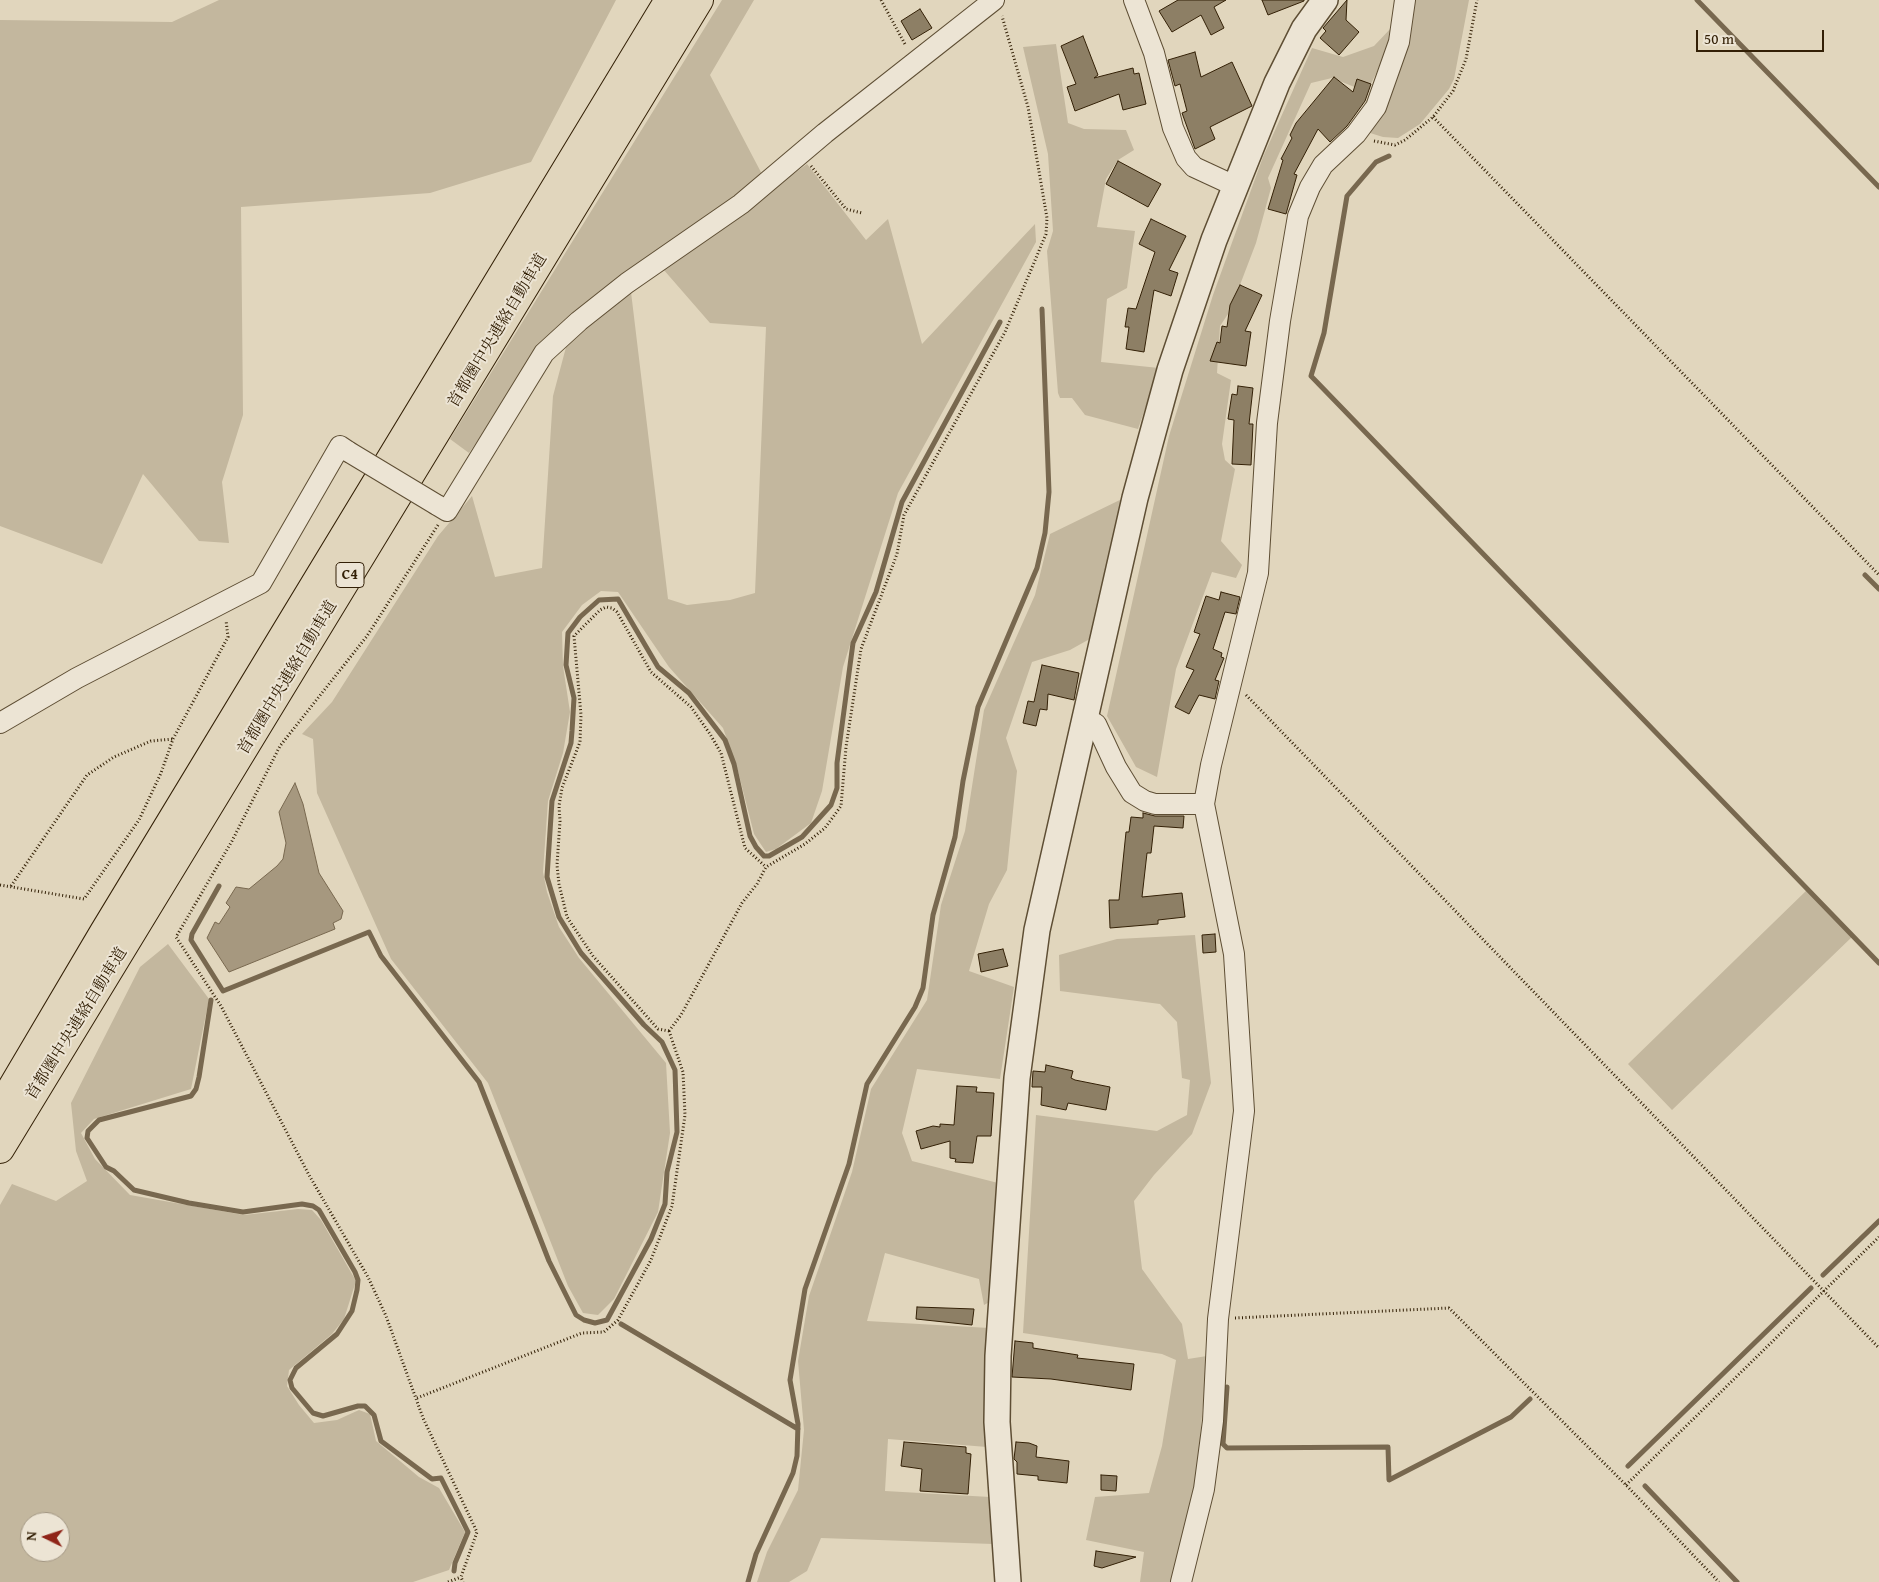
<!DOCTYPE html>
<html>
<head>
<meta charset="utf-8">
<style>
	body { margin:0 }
	#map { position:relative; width:1879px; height:1582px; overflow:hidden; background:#e1d6bd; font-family:"Gentium Book Plus",serif }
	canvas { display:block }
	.north { position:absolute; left:20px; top:1512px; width:50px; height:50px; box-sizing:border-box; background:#ece4d4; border:1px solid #a29682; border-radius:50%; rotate:274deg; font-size:14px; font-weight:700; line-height:20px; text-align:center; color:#332006 }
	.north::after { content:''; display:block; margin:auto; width:18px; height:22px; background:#8f2418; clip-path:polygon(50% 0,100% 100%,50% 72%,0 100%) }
	.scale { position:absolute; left:1696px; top:30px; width:128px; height:22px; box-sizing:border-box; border:2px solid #332006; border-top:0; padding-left:6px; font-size:15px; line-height:18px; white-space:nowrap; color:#332006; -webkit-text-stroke:4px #ece4d4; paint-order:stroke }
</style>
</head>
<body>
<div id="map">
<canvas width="1879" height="1582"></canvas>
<div class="north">N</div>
<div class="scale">50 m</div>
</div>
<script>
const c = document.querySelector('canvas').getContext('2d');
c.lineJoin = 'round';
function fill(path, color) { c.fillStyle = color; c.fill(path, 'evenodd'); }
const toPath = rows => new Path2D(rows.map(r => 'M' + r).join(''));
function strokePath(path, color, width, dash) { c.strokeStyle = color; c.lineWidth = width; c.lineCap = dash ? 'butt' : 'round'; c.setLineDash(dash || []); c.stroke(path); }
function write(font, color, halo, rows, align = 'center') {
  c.font = font + ' "Gentium Book Plus","Noto Serif JP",serif'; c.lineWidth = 4; c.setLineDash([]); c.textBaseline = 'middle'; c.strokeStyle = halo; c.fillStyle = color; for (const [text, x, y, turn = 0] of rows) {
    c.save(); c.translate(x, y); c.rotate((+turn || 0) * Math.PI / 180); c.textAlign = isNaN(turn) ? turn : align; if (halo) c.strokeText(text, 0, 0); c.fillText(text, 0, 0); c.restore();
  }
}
fill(toPath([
	[219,0,616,0,531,162,430,193,241,207,243,415,222,482,229,543,199,541,143,474,102,564,0,526,0,20,172,22],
	[722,0,754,0,710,75,764,178,576,310,545,342,469,453,450,439],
	[1414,0,1469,0,1454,79,1449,89,1420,124,1398,138,1383,137,1367,132],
	[1392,27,1387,51,1367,92,1332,78,1311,83,1268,178,1271,188,1256,243,1230,311,1220,326,1217,373,1231,380,1222,444,1225,460,1235,469,1221,541,1242,565,1236,578,1212,572,1176,669,1157,777,1136,767,1107,716,1169,436,1213,295,1263,157,1312,48,1343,57,1374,46],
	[1056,44,1068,123,1084,129,1126,130,1134,150,1118,160,1106,179,1097,227,1135,231,1127,288,1107,299,1101,362,1159,368,1138,429,1085,415,1072,398,1060,398,1058,393,1047,251,1053,231,1048,154,1023,47],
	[807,164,866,240,888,219,922,344,1035,224,1036,242,898,493,843,667,822,791,811,823,776,849,766,852,754,834,738,771,723,728,669,667,618,592,601,591,582,605,562,632,563,666,570,712,563,753,548,801,543,872,547,892,559,927,579,958,666,1063,670,1133,658,1212,614,1299,598,1315,583,1313,568,1286,488,1083,391,959,317,793,313,739,302,734,332,702,438,536,472,496,495,577,542,568,553,396,569,336,631,292,668,599,687,605,730,600,755,593,766,327,710,323,663,269],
	[1126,497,1095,636,1070,650,1032,662,1006,738,1017,771,1007,870,989,904,969,971,1014,987,1000,1079,917,1069,902,1133,912,1161,1002,1184,993,1300,984,1305,979,1279,885,1253,867,1321,989,1328,987,1447,888,1439,885,1491,990,1497,993,1544,821,1538,807,1571,789,1582,757,1582,767,1552,798,1490,804,1430,798,1361,809,1296,852,1172,871,1089,927,1000,941,905,965,831,984,710,1035,595,1050,534],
	[1808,889,1853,936,1672,1110,1628,1064],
	[1195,935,1211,1083,1192,1134,1154,1175,1134,1201,1142,1269,1182,1324,1188,1359,1207,1356,1197,1476,1173,1582,1140,1582,1144,1552,1086,1540,1095,1497,1149,1493,1162,1446,1176,1360,1162,1354,1023,1333,1036,1115,1157,1131,1187,1115,1190,1080,1182,1078,1177,1022,1160,1004,1060,991,1059,955,1117,939],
	[168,944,209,999,191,1089,94,1119,81,1133,95,1159,130,1195,244,1215,298,1209,312,1210,321,1220,356,1281,344,1319,332,1334,289,1370,287,1386,299,1405,314,1423,337,1420,359,1410,370,1414,376,1441,419,1477,439,1488,465,1532,449,1570,413,1582,0,1582,0,1205,12,1184,56,1201,87,1181,76,1151,71,1103,140,967],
	[30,1522,60,1522,60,1552,30,1552]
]), '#c3b79e');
const water = toPath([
	[295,783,303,804,319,873,343,911,341,919,333,923,335,929,229,972,207,938,215,922,219,924,230,907,226,903,236,887,249,889,277,866,283,859,286,843,279,812,295,783]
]);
fill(water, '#a6987f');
strokePath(water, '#78684f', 1);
strokePath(toPath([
	[1697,0,1879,187],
	[1389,156,1376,162,1347,196,1324,333,1311,376,1879,963],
	[1865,575,1879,589],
	[219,886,192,934,191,940,223,991,369,932,381,956,479,1082,549,1261,576,1315,584,1320,595,1323,607,1320,651,1239,665,1204,667,1172,677,1132,675,1070,662,1042,644,1025,581,953,559,917,547,877,552,801,571,743,572,731,574,698,566,665,568,633,580,617,599,600,618,599,658,667,689,693,725,740,734,764,750,836,756,847,764,856,769,856,802,837,831,805,837,788,837,763,853,643,876,592,902,502,1000,322],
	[211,1000,199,1077,196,1089,191,1096,99,1120,88,1131,87,1138,106,1167,114,1171,134,1190,189,1203,243,1212,302,1204,313,1206,319,1210,355,1272,358,1280,357,1290,352,1311,337,1334,296,1368,290,1380,292,1388,313,1413,323,1416,358,1406,365,1406,374,1415,381,1441,432,1479,441,1478,468,1532,455,1563,454,1571],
	[1823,1275,1879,1221],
	[621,1324,798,1429],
	[1227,1387,1223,1444,1227,1448,1388,1447,1389,1480,1511,1417,1530,1399],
	[1628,1466,1811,1288],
	[1645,1486,1737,1582],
	[748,1582,756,1554,793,1473,797,1456,798,1424,790,1380,805,1289,849,1164,867,1084,915,1007,923,988,933,915,955,837,963,781,978,707,1037,568,1045,533,1049,492,1042,309]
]), '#78684f', 5);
const building = toPath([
	[1178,0,1226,0,1214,7,1224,28,1211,35,1201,15,1172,32,1159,11,1178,0],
	[1262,0,1304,0,1304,1,1268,15,1262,0],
	[1347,0,1346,20,1359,32,1339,55,1320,38,1326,31,1323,28,1347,0],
	[920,9,932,28,912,40,901,21,920,9],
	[1083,36,1098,75,1094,78,1133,68,1134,74,1139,73,1146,104,1123,110,1119,94,1075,111,1067,87,1076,84,1061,46,1083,36],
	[1195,52,1201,77,1232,62,1252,106,1210,127,1215,139,1195,149,1182,113,1187,111,1180,84,1175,86,1168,60,1195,52],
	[1334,77,1353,92,1357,79,1371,84,1365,101,1347,126,1330,142,1318,129,1294,174,1297,175,1286,214,1268,209,1283,160,1281,159,1292,138,1290,135,1296,123,1334,77],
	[1118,161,1161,184,1148,207,1106,184,1118,161],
	[1151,219,1186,236,1169,270,1178,273,1171,296,1154,290,1144,352,1126,349,1129,327,1125,327,1128,308,1136,309,1155,252,1139,244,1151,219],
	[1240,285,1262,295,1245,331,1251,332,1246,366,1210,361,1217,342,1220,343,1222,326,1227,327,1230,305,1240,285],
	[1238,386,1253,388,1249,424,1253,424,1251,465,1232,464,1234,420,1228,419,1232,394,1237,395,1238,386],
	[1221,592,1240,597,1236,614,1225,612,1213,649,1222,653,1221,657,1224,658,1215,680,1219,681,1215,699,1199,695,1189,714,1175,707,1194,670,1186,667,1200,634,1194,632,1206,596,1219,600,1221,592],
	[1042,665,1079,673,1074,700,1048,694,1047,710,1040,709,1036,726,1023,723,1028,701,1034,702,1042,665],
	[1143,813,1155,816,1184,816,1183,828,1154,826,1151,853,1147,853,1142,897,1182,893,1185,917,1158,920,1158,924,1110,928,1109,900,1119,900,1126,832,1129,832,1131,817,1143,818,1143,813],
	[1215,934,1216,952,1203,953,1202,935,1215,934],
	[1003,949,1008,966,981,972,978,954,1003,949],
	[1046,1065,1073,1071,1071,1078,1075,1080,1110,1087,1106,1110,1068,1103,1066,1110,1041,1105,1042,1087,1032,1087,1033,1071,1045,1072,1046,1065],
	[957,1086,977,1087,976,1092,994,1093,991,1136,977,1136,973,1163,955,1162,956,1159,950,1158,950,1141,921,1149,916,1131,933,1126,940,1127,940,1124,954,1125,957,1086],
	[917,1307,974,1309,972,1325,916,1319,917,1307],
	[1015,1341,1033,1343,1033,1348,1078,1355,1077,1358,1134,1364,1131,1390,1051,1379,1012,1377,1015,1341],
	[904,1442,966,1447,966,1453,971,1454,968,1494,920,1491,922,1469,901,1466,904,1442],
	[1016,1442,1029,1443,1037,1446,1036,1457,1069,1461,1067,1483,1038,1480,1038,1476,1017,1474,1017,1462,1014,1459,1016,1442],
	[1101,1475,1117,1476,1116,1491,1101,1490,1101,1475],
	[1096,1551,1136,1557,1102,1568,1094,1566,1096,1551]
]);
fill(building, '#8d7f65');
strokePath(building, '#332006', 1);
const minor = toPath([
	[1134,0,1154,53,1173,128,1186,158,1194,167,1235,186],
	[437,505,447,511,544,353,579,321,627,283,741,204,825,133,994,0],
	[1086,719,1096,724,1116,767,1132,793,1145,801,1155,804,1204,804],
	[0,723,77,678,261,583,340,446,349,452],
	[1181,1582,1204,1489,1213,1421,1218,1319,1244,1111,1234,954,1204,804,1211,765,1258,573,1267,423,1280,321,1298,216,1310,187,1323,165,1356,134,1376,107,1399,42,1405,0]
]);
const tertiary = toPath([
	[1008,1582,997,1422,998,1356,1017,1078,1037,930,1135,498,1170,370,1214,240,1277,83,1304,29,1325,0]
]);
const motorway = toPath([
	[0,1108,104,932,669,0],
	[0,1149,699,0]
]);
strokePath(minor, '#5e4e34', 22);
strokePath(tertiary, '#5e4e34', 28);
strokePath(motorway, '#332006', 30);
strokePath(toPath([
	[881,0,906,46],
	[1433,117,1879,575],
	[1374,141,1395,145,1405,140,1433,117,1453,91,1466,59,1477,0],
	[811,166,846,209,862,213],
	[438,525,367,636,280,746,232,841,176,937,221,1006,309,1175,368,1277,386,1316,423,1418,477,1532,461,1577,463,1582],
	[1246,695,1879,1348],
	[0,885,84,899,139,820,161,773,173,739,228,637,226,620],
	[11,886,87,775,114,757,151,741,173,739],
	[669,1031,681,1015,742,903,757,884,766,867,805,844,825,828,841,806,846,747,861,649,897,554,904,515,1005,332,1046,234,1047,218,1028,107,1002,16],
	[669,1031,658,1029,593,956,567,917,559,884,557,865,560,821,559,806,562,788,580,742,581,715,574,636,600,610,606,607,612,608,617,612,651,672,691,707,710,734,721,753,745,848,766,867],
	[1235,1318,1449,1308,1626,1485,1719,1582],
	[417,1398,582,1333,604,1332,618,1320,651,1260,672,1206,685,1115,683,1072,669,1031],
	[1626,1485,1879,1237],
	[448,1582,461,1577]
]), '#332006', 3, [1, 2.5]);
strokePath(minor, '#ece4d4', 20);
strokePath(tertiary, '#ece4d4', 25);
strokePath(motorway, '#e1d6bd', 28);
const minorBridge = toPath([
	[349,452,437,505]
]);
strokePath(minorBridge, '#5e4e34', 22, []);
strokePath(minorBridge, '#ece4d4', 20);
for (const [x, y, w] of [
	[350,575,28]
]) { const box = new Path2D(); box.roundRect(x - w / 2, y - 12.5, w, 25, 4); c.fillStyle = '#ece4d4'; c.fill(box); strokePath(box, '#332006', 1); }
write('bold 15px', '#332006', null, [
	["C4",350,575]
]);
write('16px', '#332006', '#ece4d4', [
	["首都圏中央連絡自動車道",498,331,-59],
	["首都圏中央連絡自動車道",288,678,-59],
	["首都圏中央連絡自動車道",77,1024,-58]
]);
</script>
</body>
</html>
